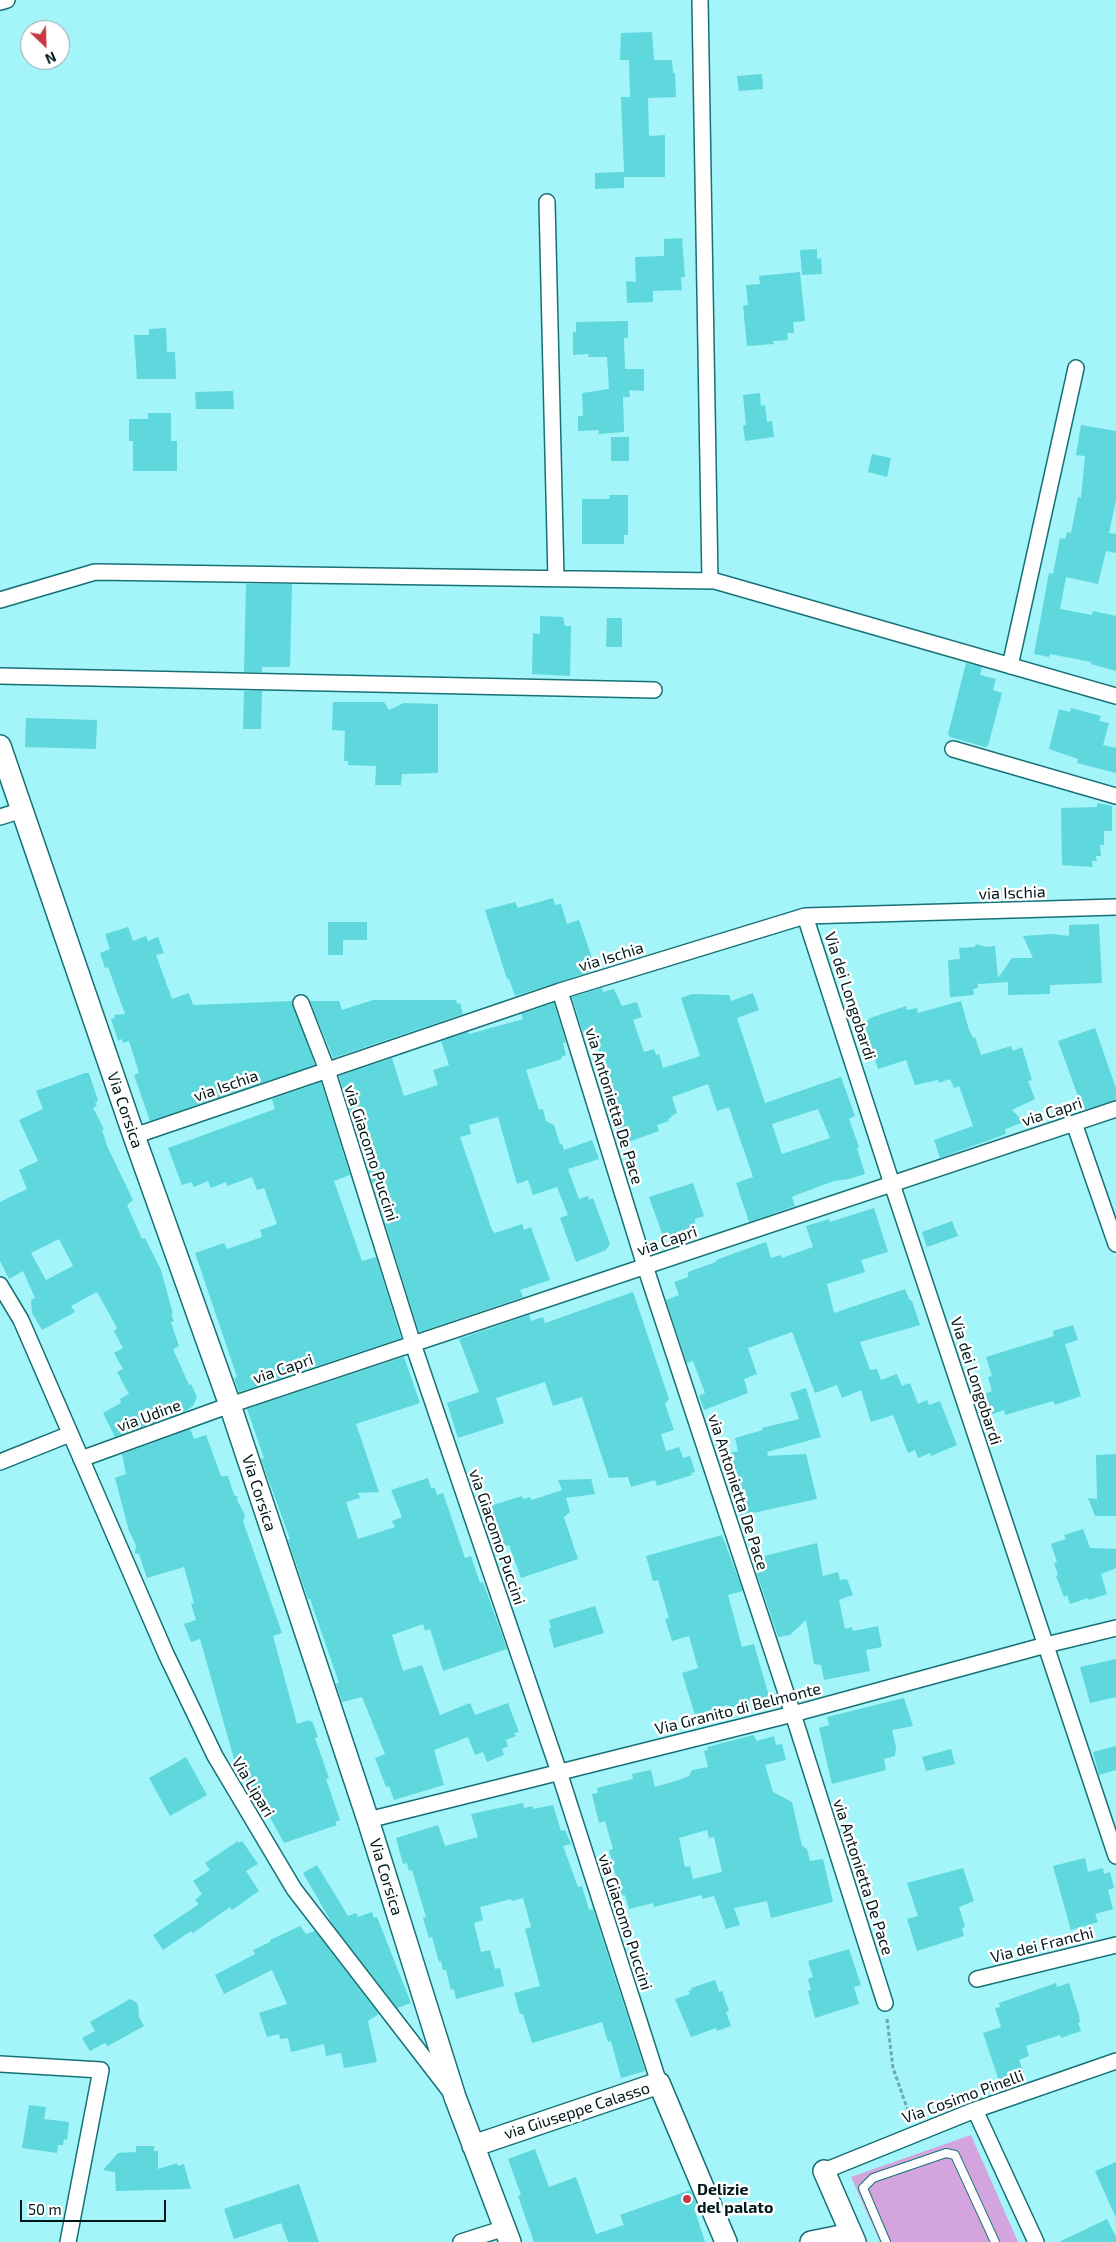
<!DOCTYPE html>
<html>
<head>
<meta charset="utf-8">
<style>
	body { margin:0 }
	#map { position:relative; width:1116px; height:2242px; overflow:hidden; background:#a3f5f9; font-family:"Exo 2",sans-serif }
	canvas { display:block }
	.north { position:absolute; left:20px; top:20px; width:50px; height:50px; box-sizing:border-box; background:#fff; border:1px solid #99a2a3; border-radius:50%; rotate:156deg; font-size:14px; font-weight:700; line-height:20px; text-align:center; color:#001719 }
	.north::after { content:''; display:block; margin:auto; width:18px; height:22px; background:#c73744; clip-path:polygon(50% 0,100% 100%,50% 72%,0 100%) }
	.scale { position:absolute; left:20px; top:2200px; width:146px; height:22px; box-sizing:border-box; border:2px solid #001719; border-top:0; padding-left:6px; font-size:15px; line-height:18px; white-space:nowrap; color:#001719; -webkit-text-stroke:4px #fff; paint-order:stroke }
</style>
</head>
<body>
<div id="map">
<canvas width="1116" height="2242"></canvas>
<div class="north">N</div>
<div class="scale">50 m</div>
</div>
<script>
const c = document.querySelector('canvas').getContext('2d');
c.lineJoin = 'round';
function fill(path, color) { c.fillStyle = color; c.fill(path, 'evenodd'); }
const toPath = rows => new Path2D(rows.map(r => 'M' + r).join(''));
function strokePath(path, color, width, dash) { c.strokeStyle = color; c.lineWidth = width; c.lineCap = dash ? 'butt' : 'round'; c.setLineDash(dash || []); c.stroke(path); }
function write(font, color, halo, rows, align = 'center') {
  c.font = font + ' "Exo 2",sans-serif'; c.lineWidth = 5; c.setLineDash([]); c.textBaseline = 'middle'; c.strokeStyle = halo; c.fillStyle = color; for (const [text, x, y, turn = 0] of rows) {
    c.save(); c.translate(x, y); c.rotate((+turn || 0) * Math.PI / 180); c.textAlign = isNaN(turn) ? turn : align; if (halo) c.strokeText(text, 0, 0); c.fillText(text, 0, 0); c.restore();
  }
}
fill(toPath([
	[971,2135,1018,2242,880,2242,851,2177]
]), '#d3a4dd');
fill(toPath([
	[652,32,654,60,672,60,673,73,675,73,676,97,648,98,649,136,665,135,665,177,624,177,624,188,595,189,595,173,624,172,621,97,630,97,629,60,620,60,621,33],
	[762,74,763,89,739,91,737,76],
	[682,238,685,277,681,277,682,290,653,291,653,302,627,303,626,281,636,282,635,257,664,256,664,239],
	[817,249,817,259,821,258,822,274,802,275,800,250],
	[800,272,805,321,793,322,794,333,787,333,788,340,773,341,774,344,747,346,743,306,748,305,746,285,760,284,759,276],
	[628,321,628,338,624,338,625,369,644,369,644,391,629,390,630,397,623,397,624,432,598,434,599,430,578,431,578,416,583,416,582,393,609,389,607,357,588,357,589,354,573,355,573,332,576,332,576,322],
	[166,328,167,352,175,352,176,379,137,379,134,335,149,335,149,329],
	[233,391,234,409,196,409,195,392],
	[760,393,761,406,765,405,767,422,772,421,774,437,745,441,743,425,746,425,743,395],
	[148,413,171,413,171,441,177,441,177,471,133,471,133,441,129,441,129,419,148,419],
	[1081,425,1116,431,1116,500,1109,533,1116,534,1116,553,1106,551,1098,584,1066,577,1060,609,1092,615,1093,611,1116,616,1116,671,1091,664,1091,662,1050,654,1049,657,1034,654,1049,573,1053,574,1060,538,1065,539,1067,532,1071,533,1078,497,1081,498,1085,456,1076,455],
	[611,437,629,437,629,461,611,461],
	[872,454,891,458,887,477,868,472],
	[609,495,628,495,628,535,624,535,624,544,582,544,582,499,610,499],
	[246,584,292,584,290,667,262,667,262,672,244,672],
	[540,616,563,617,565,626,571,626,570,676,532,674,533,633,540,634],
	[607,618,622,618,622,647,606,647],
	[966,663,982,667,980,675,996,679,993,690,1002,693,988,746,985,747,950,737,948,734],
	[244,691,262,691,261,729,243,729],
	[333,702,384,702,389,710,404,703,438,704,438,773,402,774,401,785,375,785,376,766,348,765,348,761,344,761,345,731,332,730],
	[1071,708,1101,716,1099,721,1109,723,1103,745,1116,748,1116,773,1077,763,1078,759,1049,749,1059,709,1070,712],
	[26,718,97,720,96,749,25,747],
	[1097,803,1112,806,1112,831,1104,831,1104,845,1100,845,1101,856,1096,856,1097,861,1092,861,1093,867,1062,865,1061,808,1097,807],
	[553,898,555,905,561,904,567,924,579,920,596,970,515,996,509,979,507,979,485,910,515,902,518,908],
	[328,922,367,922,367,940,343,940,343,955,328,955],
	[1099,924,1102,983,1050,985,1050,994,1008,995,1008,982,978,984,978,988,973,989,974,995,950,997,948,960,960,959,959,948,975,947,976,944,986,947,995,946,998,978,1012,958,1033,958,1023,936,1052,934,1069,936,1069,925],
	[128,927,133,941,146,936,148,941,158,937,164,953,156,955,172,999,189,993,193,1005,292,1001,315,1065,150,1121,134,1075,139,1073,129,1041,123,1043,122,1039,118,1041,111,1019,115,1018,114,1015,125,1014,108,967,105,968,100,953,110,949,105,934],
	[602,988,603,992,614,989,622,1006,637,1002,642,1017,633,1020,644,1052,654,1049,656,1055,659,1054,663,1068,700,1056,681,998,692,994,729,995,731,1001,753,993,759,1010,737,1018,765,1103,841,1077,855,1116,849,1119,859,1147,857,1148,865,1174,849,1179,834,1181,796,1195,792,1197,795,1206,749,1222,736,1183,753,1177,729,1107,717,1111,708,1084,672,1097,677,1113,671,1116,672,1117,668,1119,669,1121,657,1125,659,1131,623,1144,615,1123,621,1119,593,1033,584,1036,572,997],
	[818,1109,830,1138,782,1154,772,1124],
	[373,1000,456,1000,457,1004,460,1003,463,1014,333,1058,310,1001,339,1001,342,1010],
	[961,1001,969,1030,973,1038,975,1037,981,1055,1011,1046,1013,1051,1022,1047,1032,1080,1028,1081,1035,1099,1012,1110,1024,1122,1005,1129,1006,1134,940,1158,934,1140,973,1126,959,1086,954,1088,950,1079,939,1083,938,1080,915,1085,906,1060,878,1069,864,1024,870,1018,906,1006,907,1010,917,1008,918,1013],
	[554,1003,566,1042,563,1043,566,1055,561,1057,562,1059,526,1070,539,1110,543,1109,546,1121,554,1125,560,1144,562,1144,564,1150,592,1140,599,1159,568,1169,579,1199,588,1196,589,1200,593,1198,610,1244,606,1250,576,1262,560,1218,568,1215,557,1187,533,1195,528,1180,517,1184,498,1117,469,1125,471,1134,460,1137,492,1230,495,1233,522,1224,524,1230,531,1227,550,1280,520,1290,523,1297,419,1332,339,1076,392,1058,404,1096,438,1085,433,1070,449,1065,441,1041,468,1032,469,1034,523,1019,521,1014],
	[1095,1028,1116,1088,1116,1100,1083,1110,1058,1041],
	[85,1073,89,1073,98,1101,95,1103,97,1106,93,1108,104,1129,102,1130,108,1148,133,1200,127,1205,142,1239,145,1238,161,1270,173,1314,171,1314,174,1321,171,1322,179,1346,173,1349,189,1385,191,1384,197,1397,193,1406,184,1412,115,1437,103,1413,121,1403,120,1399,129,1394,117,1372,123,1369,114,1353,123,1348,114,1331,117,1328,97,1292,71,1306,75,1312,42,1330,32,1313,31,1300,35,1298,23,1271,9,1279,0,1261,0,1202,27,1189,19,1170,38,1161,19,1120,43,1109,36,1091],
	[59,1239,73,1266,46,1280,31,1253],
	[321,1082,350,1175,334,1181,362,1261,376,1257,401,1338,239,1392,234,1378,237,1377,195,1253,224,1243,227,1249,262,1237,260,1230,277,1224,264,1188,257,1190,252,1177,227,1186,226,1182,211,1188,208,1181,194,1187,191,1182,182,1185,168,1148,275,1109,272,1099],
	[693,1183,704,1216,695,1219,695,1228,664,1239,649,1197],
	[874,1208,888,1252,861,1260,865,1272,827,1284,834,1313,905,1289,909,1299,912,1301,920,1325,860,1342,870,1370,877,1369,881,1380,897,1374,902,1386,910,1383,918,1404,927,1400,929,1405,940,1401,957,1445,931,1456,930,1453,918,1458,915,1450,908,1453,893,1415,871,1422,861,1390,842,1398,837,1385,815,1393,792,1332,748,1348,757,1374,744,1379,748,1393,704,1410,699,1396,705,1393,693,1361,687,1363,666,1300,679,1295,674,1282,688,1277,688,1272,716,1262,716,1260,766,1242,771,1258,781,1255,782,1258,813,1247,806,1226,829,1219,830,1222],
	[952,1221,958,1236,927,1247,922,1232],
	[633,1292,669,1399,665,1404,674,1430,661,1434,666,1451,679,1447,683,1458,690,1456,695,1472,691,1473,692,1475,657,1486,655,1480,631,1487,628,1477,609,1478,582,1397,553,1406,545,1382,496,1398,504,1423,458,1438,447,1403,479,1392,459,1339,529,1315,531,1321,543,1317,545,1323],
	[1073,1325,1078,1340,1065,1344,1081,1396,1055,1405,1053,1401,1005,1415,1004,1410,990,1415,984,1394,992,1391,988,1377,992,1376,986,1357,1054,1336,1053,1331],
	[404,1357,420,1403,356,1424,379,1492,358,1493,360,1498,346,1502,358,1539,395,1527,392,1521,402,1517,391,1490,428,1478,431,1488,435,1488,437,1495,443,1493,465,1558,471,1556,480,1583,483,1582,507,1649,443,1671,430,1629,425,1631,423,1624,392,1635,403,1671,422,1665,440,1715,470,1703,475,1715,508,1703,519,1732,514,1733,516,1736,506,1740,508,1746,502,1749,504,1755,487,1762,483,1752,475,1755,468,1737,434,1750,444,1785,394,1800,389,1786,386,1787,375,1758,385,1754,362,1697,342,1702,336,1684,339,1683,310,1599,308,1599,288,1540,290,1539,261,1459,264,1458,247,1409],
	[806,1388,821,1437,767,1452,768,1456,806,1454,817,1499,739,1516,725,1454,738,1451,735,1438,763,1430,762,1428,799,1419,790,1393],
	[190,1429,194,1439,206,1435,221,1476,228,1476,234,1495,238,1497,237,1500,245,1515,243,1521,282,1633,273,1636,297,1724,309,1720,310,1722,312,1721,318,1737,315,1738,329,1778,326,1779,340,1820,335,1822,337,1825,284,1843,267,1812,265,1812,234,1759,200,1639,191,1642,184,1624,196,1620,191,1604,194,1603,184,1567,147,1578,139,1554,135,1553,136,1545,129,1531,115,1478,126,1474,122,1454],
	[1116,1454,1116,1516,1095,1516,1088,1498,1097,1499,1096,1455],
	[591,1479,595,1494,566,1498,570,1512,564,1517,578,1559,521,1578,509,1545,505,1546,500,1536,490,1506,522,1496,523,1499,530,1497,532,1500,562,1490,558,1480],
	[1083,1529,1090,1548,1116,1549,1116,1568,1101,1574,1107,1594,1089,1600,1088,1598,1070,1604,1067,1595,1064,1597,1056,1576,1058,1575,1054,1563,1057,1562,1051,1544,1066,1539,1064,1535],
	[722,1535,743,1591,728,1595,742,1647,754,1644,769,1696,728,1708,727,1705,695,1715,682,1673,698,1668,689,1636,672,1641,665,1619,669,1618,658,1580,653,1581,646,1556],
	[817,1543,823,1576,838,1572,840,1580,847,1579,853,1595,839,1600,845,1629,852,1627,853,1631,878,1626,882,1647,866,1650,870,1671,824,1680,821,1665,814,1664,806,1620,790,1635,778,1637,752,1559],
	[595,1606,604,1633,554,1648,549,1629,551,1628,549,1620],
	[1116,1659,1116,1697,1090,1703,1080,1667],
	[904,1698,913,1726,892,1730,896,1747,895,1756,884,1759,886,1770,832,1784,819,1728,829,1725,827,1717],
	[753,1735,757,1741,774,1736,776,1745,782,1744,786,1760,765,1765,773,1792,792,1802,802,1846,807,1849,810,1861,823,1859,833,1902,771,1918,767,1901,734,1908,740,1925,726,1929,714,1896,702,1899,702,1895,654,1907,653,1903,629,1909,625,1895,621,1896,609,1850,613,1849,605,1821,599,1823,592,1794,598,1793,597,1788,633,1779,632,1774,651,1770,655,1787,679,1780,689,1776,692,1770,708,1767,704,1751,708,1750,707,1747],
	[707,1830,709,1838,714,1837,722,1872,693,1879,690,1866,685,1867,679,1838],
	[1116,1746,1116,1770,1099,1775,1093,1752],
	[951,1749,955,1764,926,1771,922,1757],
	[186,1757,207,1795,170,1816,149,1778],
	[523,1803,524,1808,533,1806,533,1809,553,1805,561,1831,565,1830,571,1844,563,1846,578,1887,582,1886,589,1910,593,1909,645,2071,621,2078,611,2041,608,2042,602,2022,532,2043,523,2014,520,2014,514,1993,540,1986,525,1929,531,1927,523,1898,512,1901,511,1899,480,1907,483,1920,474,1923,481,1952,490,1950,495,1969,500,1968,504,1986,456,1999,454,1989,451,1990,446,1970,443,1970,441,1961,439,1962,432,1937,429,1938,423,1918,426,1917,412,1870,409,1871,407,1863,403,1864,396,1838,438,1825,445,1846,478,1837,471,1814],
	[238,1841,239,1843,242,1841,258,1864,246,1871,259,1891,232,1910,230,1907,193,1933,191,1931,163,1950,153,1935,199,1904,195,1900,202,1894,193,1881,210,1870,205,1863],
	[1085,1858,1088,1872,1103,1868,1104,1874,1110,1872,1114,1888,1108,1890,1113,1909,1095,1914,1098,1922,1071,1930,1053,1866],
	[317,1865,348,1916,356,1913,358,1917,372,1912,374,1918,377,1917,411,2003,397,2008,333,1925,303,1873],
	[963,1868,974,1901,959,1907,965,1927,962,1928,964,1936,917,1951,907,1919,918,1916,907,1883],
	[300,1926,306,1934,315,1931,379,2014,368,2021,377,2062,344,2068,341,2053,326,2056,324,2044,291,2052,288,2038,280,2039,279,2034,267,2037,259,2013,287,2004,272,1970,224,1994,215,1975,255,1954,253,1950,270,1942,270,1940],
	[849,1949,861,1985,854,1987,859,2004,815,2018,808,1991,811,1990,808,1979,813,1977,808,1961],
	[715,1980,719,1992,722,1991,729,2011,726,2012,731,2026,717,2031,716,2028,691,2037,675,1999,690,1994,688,1991,692,1990,691,1988],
	[1056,1983,1057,1987,1069,1983,1079,2015,1080,2022,1078,2023,1081,2031,1061,2038,1060,2035,1026,2046,1029,2056,1019,2060,1024,2073,999,2081,983,2033,1001,2027,995,2008,1000,2007,999,2003],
	[130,1999,136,2002,138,2005,139,2017,144,2026,108,2046,105,2043,90,2051,82,2038,95,2031,90,2022],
	[29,2105,46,2107,44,2119,69,2122,67,2140,64,2139,63,2145,58,2145,57,2153,22,2148],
	[136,2146,154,2146,154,2151,158,2151,158,2169,177,2163,178,2166,184,2164,191,2189,116,2191,115,2172,103,2170,118,2153,136,2152],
	[535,2149,549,2187,576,2177,596,2234,624,2225,620,2215,690,2190,698,2207,694,2208,705,2242,534,2242,518,2196,521,2195,508,2159],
	[1116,2162,1116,2218,1095,2171],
	[299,2184,319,2242,288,2242,281,2223,234,2239,224,2209],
	[1107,2219,1116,2237,1116,2242,1059,2242]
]), '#5ed7dd');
const lane = toPath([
	[886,2242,863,2188,873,2178,946,2153,955,2155,995,2242]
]);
const street = toPath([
	[700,0,710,581],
	[0,2,7,0],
	[547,202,556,579],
	[0,600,95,572,715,581,1116,696],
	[1010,666,1076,368],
	[0,676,654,690],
	[953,749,1116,796],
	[0,817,22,810],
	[805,916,892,1184,1116,1856],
	[560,991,645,1266,793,1714,885,2003],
	[301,1003,327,1070,413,1344,559,1772,659,2083],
	[1074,1123,1116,1244],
	[134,1136,560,991,805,916,1116,907],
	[0,1285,21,1320,166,1654,215,1756,294,1889,449,2090],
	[81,1459,230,1405,1116,1109],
	[0,1462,70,1434],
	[368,1820,793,1714,1046,1645,1116,1628],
	[977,1979,1116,1945],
	[0,2064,101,2070,68,2242],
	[975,2110,1036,2242],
	[824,2171,975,2110,1116,2061],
	[461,2242,505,2228]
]);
const secondary = toPath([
	[0,746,134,1136,230,1405,368,1820,455,2097,510,2242],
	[473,2146,659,2083,726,2242],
	[824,2171,855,2242],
	[811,2242,851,2234]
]);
strokePath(lane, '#167176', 10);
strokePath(street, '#167176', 18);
strokePath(secondary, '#167176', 24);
strokePath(toPath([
	[887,2019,893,2068,911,2119]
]), '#6caaae', 3, [4, 2.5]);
strokePath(lane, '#fff', 8);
strokePath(street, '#fff', 15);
strokePath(secondary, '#fff', 21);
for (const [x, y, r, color] of [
	[687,2199,5,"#c73744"]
]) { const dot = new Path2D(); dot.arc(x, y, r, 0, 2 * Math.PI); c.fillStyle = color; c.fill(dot); strokePath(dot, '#fff', 2); }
write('16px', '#001719', '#fff', [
	["via Ischia",1012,893,-2],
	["via Ischia",611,957,-17],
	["Via dei Longobardi",850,996,72],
	["via Ischia",226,1086,-19],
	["via Antonietta De Pace",614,1106,73],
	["Via Corsica",125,1110,71],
	["via Capri",1052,1112,-18],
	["via Giacomo Puccini",371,1153,72],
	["via Capri",667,1241,-19],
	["via Capri",283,1369,-19],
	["Via dei Longobardi",976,1381,72],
	["via Udine",149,1416,-20],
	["via Antonietta De Pace",738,1492,72],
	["Via Corsica",259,1493,72],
	["via Giacomo Puccini",497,1537,71],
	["Via Granito di Belmonte",738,1709,-14],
	["Via Lipari",253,1787,59],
	["Via Corsica",386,1877,73],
	["via Antonietta De Pace",863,1877,72],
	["via Giacomo Puccini",625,1922,72],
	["Via dei Franchi",1042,1945,-14],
	["Via Cosimo Pinelli",963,2097,-20],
	["via Giuseppe Calasso",577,2111,-18]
]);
write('bold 16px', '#001719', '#fff', [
	["Delizie",697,2190],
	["del palato",697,2208]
], 'left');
</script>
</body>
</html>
